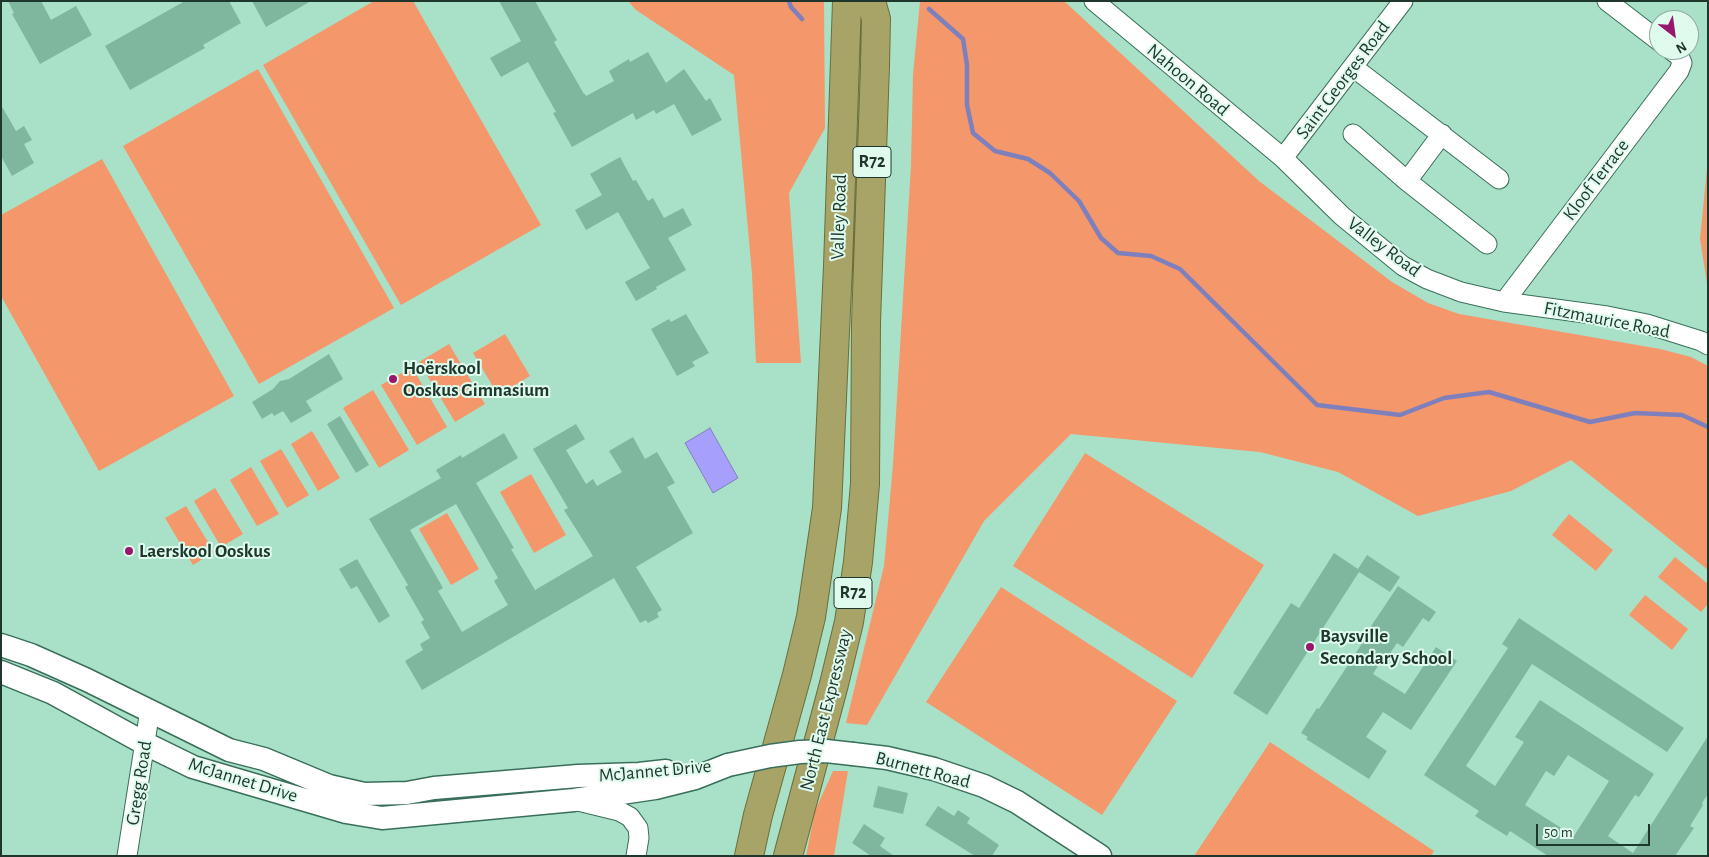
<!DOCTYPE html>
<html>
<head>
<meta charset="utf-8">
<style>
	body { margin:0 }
	#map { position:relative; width:1709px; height:857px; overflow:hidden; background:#a9e1c8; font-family:"Alegreya Sans",sans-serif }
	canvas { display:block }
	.frame { position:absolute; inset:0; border:2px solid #1f362c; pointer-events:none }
	.north { position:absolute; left:1649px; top:10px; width:50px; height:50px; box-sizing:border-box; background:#dffbee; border:1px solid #92aca0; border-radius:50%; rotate:150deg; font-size:14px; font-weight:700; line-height:20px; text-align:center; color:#1f362c }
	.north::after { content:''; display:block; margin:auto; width:18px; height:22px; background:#98166d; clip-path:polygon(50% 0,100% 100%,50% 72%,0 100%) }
	.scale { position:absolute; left:1536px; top:824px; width:114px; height:22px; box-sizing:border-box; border:2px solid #1f362c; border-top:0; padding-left:6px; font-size:15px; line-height:18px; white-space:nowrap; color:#1f362c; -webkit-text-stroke:4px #dffbee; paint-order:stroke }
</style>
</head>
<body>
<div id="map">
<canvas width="1709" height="857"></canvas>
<div class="frame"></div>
<div class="north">N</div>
<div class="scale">50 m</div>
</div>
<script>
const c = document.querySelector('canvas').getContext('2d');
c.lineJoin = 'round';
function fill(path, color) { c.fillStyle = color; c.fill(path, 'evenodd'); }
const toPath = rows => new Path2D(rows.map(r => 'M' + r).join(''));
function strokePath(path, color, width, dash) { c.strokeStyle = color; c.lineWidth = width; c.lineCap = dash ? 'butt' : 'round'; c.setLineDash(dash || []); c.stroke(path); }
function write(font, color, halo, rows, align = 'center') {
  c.font = font + ' "Alegreya Sans",sans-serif'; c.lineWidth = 4; c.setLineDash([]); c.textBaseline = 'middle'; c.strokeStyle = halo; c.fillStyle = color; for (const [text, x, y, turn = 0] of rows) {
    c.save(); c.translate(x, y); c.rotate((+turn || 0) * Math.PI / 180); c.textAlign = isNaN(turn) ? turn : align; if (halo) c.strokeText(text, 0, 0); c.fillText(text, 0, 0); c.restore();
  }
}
fill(toPath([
	[374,1,413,1,541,225,401,305,263,65],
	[628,1,824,1,825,128,789,193,801,363,756,363,752,274,734,75,636,10],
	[920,1,1064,1,1259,181,1392,282,1428,303,1459,314,1660,349,1691,357,1708,366,1708,570,1571,460,1511,491,1418,516,1338,472,1260,452,1071,434,984,521,867,725,846,723,884,566,893,464,911,165,913,75],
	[258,69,394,308,259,384,123,146],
	[1708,158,1708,290,1700,239],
	[102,159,234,396,99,471,1,296,1,215],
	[505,334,530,376,498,395,473,353],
	[449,344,485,404,455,422,419,362],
	[412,367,447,427,417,445,381,385],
	[373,390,409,450,379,468,343,408],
	[312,431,340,478,318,491,291,444],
	[281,449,309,495,287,508,260,461],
	[1085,453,1264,565,1192,678,1013,566],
	[251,467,279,514,257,526,230,480],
	[531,474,566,535,534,553,500,492],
	[215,488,243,534,221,547,194,501],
	[186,506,214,552,193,565,165,518],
	[447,513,479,569,451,585,419,529],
	[1569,514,1613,550,1596,571,1552,535],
	[1675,557,1708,584,1708,604,1701,612,1658,577],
	[1001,587,1177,701,1102,815,926,702],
	[1645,595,1688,629,1672,650,1629,615],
	[1270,742,1434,851,1431,856,1194,856],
	[833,771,848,771,834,856,806,856,815,811]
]), '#f4976a');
const water = toPath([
	[710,428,738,478,713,493,685,443,710,428]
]);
fill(water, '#a69ffb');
strokePath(water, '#7e80bd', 1);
strokePath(toPath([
	[789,1,791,7,802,19],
	[929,9,963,39,967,65,967,105,973,133,995,151,1028,159,1050,173,1079,201,1101,238,1118,253,1151,256,1180,269,1317,405,1400,415,1444,398,1489,392,1590,422,1635,413,1682,415,1708,427]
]), '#7e80bd', 4.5);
fill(toPath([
	[8,1,41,1,51,20,76,6,92,35,40,64,12,14,14,13],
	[185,1,229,1,241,23,203,45,205,48,130,90,105,46],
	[252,1,311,1,266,27],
	[499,1,535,1,557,40,554,42,584,94,585,94,586,96,614,81,609,71,629,59,630,62,648,52,666,83,684,69,706,101,710,98,722,120,692,136,674,104,656,114,654,110,636,120,633,113,572,147,553,113,556,112,528,62,501,77,490,58,521,41],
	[1,105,16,131,24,126,32,140,24,144,34,163,12,176,1,156],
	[620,157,633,181,636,180,648,201,653,198,664,218,683,208,692,225,668,238,686,270,656,287,657,289,636,301,625,282,650,268,618,212,586,230,575,210,602,195,590,174],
	[686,314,709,353,692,362,695,366,677,376,651,329,669,319,671,322],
	[329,354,343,379,306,401,312,411,291,423,283,411,274,416,272,413,262,419,252,402,273,389,280,381,289,379],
	[340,416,369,465,356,473,327,424],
	[576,424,585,439,566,450,586,484,593,479,597,486,622,472,609,451,633,437,645,459,657,452,675,483,667,487,693,533,636,567,662,610,657,613,659,617,648,623,646,620,640,623,614,578,422,690,405,661,423,650,420,644,430,638,421,622,424,620,405,587,408,585,369,519,441,478,436,470,461,455,462,458,504,433,518,458,476,483,514,548,511,549,535,590,593,556,564,510,568,508,533,449],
	[456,504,498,578,494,581,508,605,462,632,438,591,443,588,410,530],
	[1334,553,1358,569,1367,555,1400,577,1390,592,1359,572,1267,715,1233,693,1291,603,1299,608],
	[357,559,390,616,379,623,357,586,351,589,339,569],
	[1398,586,1436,612,1429,622,1423,618,1403,647,1397,643,1389,655,1386,653,1373,674,1405,694,1436,647,1457,661,1411,730,1383,712,1366,737,1387,751,1369,779,1306,739,1308,737,1301,733,1317,708,1319,709,1365,639,1363,638],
	[1519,618,1684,728,1667,752,1532,664,1466,766,1495,786,1524,742,1515,737,1540,700,1654,774,1639,797,1635,795,1608,836,1633,853,1708,736,1708,794,1702,803,1703,805,1690,826,1694,828,1675,856,1548,856,1510,831,1507,836,1475,816,1479,811,1424,775,1508,648,1502,644],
	[1568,755,1609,781,1574,836,1525,805,1546,771,1554,776],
	[878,786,908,793,903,814,873,807],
	[938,806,954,816,958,810,970,818,967,823,999,845,992,856,975,856,925,825],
	[864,824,885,838,880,846,894,856,871,856,852,843]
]), '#7fb69e');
const minor = toPath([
	[1094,1,1283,158,1342,216,1403,266,1427,279,1461,292,1504,302,1607,316,1647,324,1701,341,1708,345],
	[1607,1,1659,41],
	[1353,67,1499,179],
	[1353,134,1407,181,1442,134],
	[1283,158,1403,1],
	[1407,181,1487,244],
	[1504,302,1679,71,1682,63,1679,56,1671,50],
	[578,801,619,811,630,817,638,828,639,838,636,856],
	[127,856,150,710]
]);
const tertiary = toPath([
	[1,645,31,655,87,680,229,750,264,759,329,786,364,794,407,793,434,788,578,776,639,774,666,771],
	[1,672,53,693,146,744,193,767,346,812,382,818,574,800,655,788,695,778,728,765],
	[853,754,887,758,934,769,984,786,1017,802,1100,856]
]);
const trunk = toPath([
	[749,856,758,815,797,675,811,617,827,508,838,266,847,1],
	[788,856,834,684,849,622,858,562,865,484,866,323,875,66,876,19,871,1]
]);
strokePath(minor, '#396f5a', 21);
strokePath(tertiary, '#396f5a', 25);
strokePath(trunk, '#6a6f3a', 30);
strokePath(minor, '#fff', 19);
strokePath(tertiary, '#fff', 22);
strokePath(trunk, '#a8a468', 28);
const tertiaryBridge = toPath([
	[728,765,770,756,800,752,826,751,853,754]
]);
strokePath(tertiaryBridge, '#396f5a', 25, []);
strokePath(tertiaryBridge, '#fff', 22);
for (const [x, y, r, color] of [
	[393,379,5,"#98166d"],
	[129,551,5,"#98166d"],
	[1310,647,5,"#98166d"]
]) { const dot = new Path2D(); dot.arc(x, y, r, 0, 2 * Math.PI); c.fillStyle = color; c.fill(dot); strokePath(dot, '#dffbee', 2); }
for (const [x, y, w] of [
	[872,162,38],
	[853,593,38]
]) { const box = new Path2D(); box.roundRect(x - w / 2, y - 15.5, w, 31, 4); c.fillStyle = '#dffbee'; c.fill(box); strokePath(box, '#1f362c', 1); }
write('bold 18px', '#1f362c', null, [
	["R72",872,162],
	["R72",853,593]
]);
write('19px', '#1f362c', '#dffbee', [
	["Nahoon Road",1188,80,40],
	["Saint Georges Road",1343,80,-53],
	["Kloof Terrace",1596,180,-53],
	["Valley Road",839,217,-88],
	["Valley Road",1384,247,37],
	["Fitzmaurice Road",1607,320,11],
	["North East Expressway",826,710,-76],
	["Burnett Road",923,770,15],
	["McJannet Drive",655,771,-5],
	["McJannet Drive",243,780,17],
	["Gregg Road",139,783,-81]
]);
write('bold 19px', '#1f362c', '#dffbee', [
	["Hoërskool",403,368],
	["Ooskus Gimnasium",403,390],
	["Laerskool Ooskus",139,551],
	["Baysville",1320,636],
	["Secondary School",1320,658]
], 'left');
</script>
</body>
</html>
